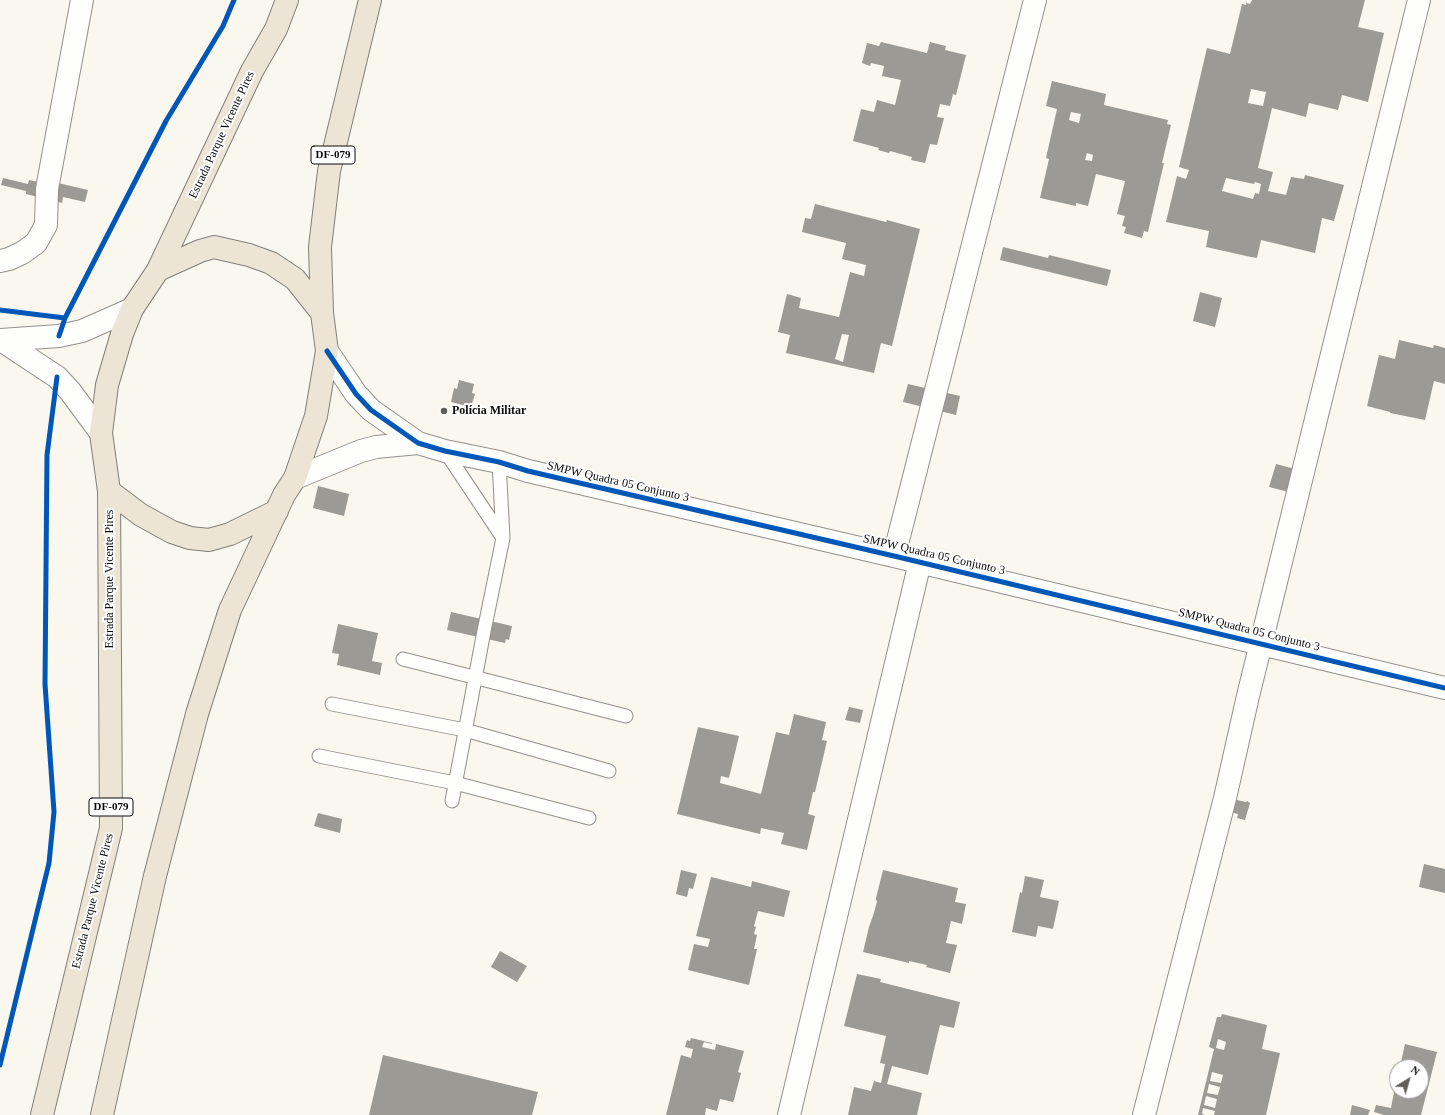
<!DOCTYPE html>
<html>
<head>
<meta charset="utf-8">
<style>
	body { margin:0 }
	#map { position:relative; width:1445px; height:1115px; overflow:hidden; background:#faf7ee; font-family:"Times New Roman",serif }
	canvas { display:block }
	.north { position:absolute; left:1389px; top:1059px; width:40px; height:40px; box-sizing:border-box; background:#fff; border:1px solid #9d9d9d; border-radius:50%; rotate:37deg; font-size:11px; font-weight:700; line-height:16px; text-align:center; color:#0b0b0b }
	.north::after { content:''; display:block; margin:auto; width:14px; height:18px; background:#5f5e5a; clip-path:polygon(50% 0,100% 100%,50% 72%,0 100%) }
</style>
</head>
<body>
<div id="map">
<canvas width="1445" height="1115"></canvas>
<div class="north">N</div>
</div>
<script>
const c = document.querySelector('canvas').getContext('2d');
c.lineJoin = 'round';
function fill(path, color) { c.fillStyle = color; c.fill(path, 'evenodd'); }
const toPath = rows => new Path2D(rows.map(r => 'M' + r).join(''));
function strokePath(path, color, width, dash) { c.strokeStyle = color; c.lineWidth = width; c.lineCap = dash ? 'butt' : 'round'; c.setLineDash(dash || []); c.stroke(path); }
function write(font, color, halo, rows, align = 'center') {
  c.font = font + ' "Times New Roman",serif'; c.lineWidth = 4; c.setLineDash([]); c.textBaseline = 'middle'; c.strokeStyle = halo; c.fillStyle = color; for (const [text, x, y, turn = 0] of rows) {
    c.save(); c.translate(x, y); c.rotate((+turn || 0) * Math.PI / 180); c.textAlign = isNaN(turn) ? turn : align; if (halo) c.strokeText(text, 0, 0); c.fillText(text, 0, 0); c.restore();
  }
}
fill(toPath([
	[1252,0,1365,0,1358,27,1384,33,1368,102,1342,95,1338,110,1309,103,1306,117,1272,108,1258,168,1273,172,1268,191,1286,195,1291,177,1304,179,1305,175,1344,185,1334,221,1322,218,1315,253,1261,240,1257,258,1251,257,1206,247,1209,231,1166,222,1177,176,1186,179,1189,170,1179,167,1207,48,1230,54,1242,4,1246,5,1246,3,1250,4],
	[1251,89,1266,92,1263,106,1248,103],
	[1226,178,1254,184,1255,182,1261,184,1259,194,1255,193,1253,199,1222,191],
	[881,42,927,53,930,42,946,46,945,50,966,55,956,95,953,94,950,106,940,104,937,117,944,118,937,145,930,144,925,163,911,160,912,157,890,151,889,153,878,150,879,148,853,141,861,109,874,112,877,100,895,105,901,80,882,76,884,66,871,63,870,66,862,63,867,43,879,46],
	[1052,81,1106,94,1104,105,1168,120,1167,124,1171,125,1162,163,1164,163,1148,232,1144,231,1142,238,1124,233,1126,227,1122,226,1125,216,1117,214,1125,181,1096,174,1088,206,1076,203,1076,206,1040,198,1049,159,1046,158,1057,109,1046,106],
	[1071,112,1081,114,1079,123,1069,120],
	[1087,153,1093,155,1092,161,1085,160],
	[3,178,28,184,29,180,57,186,58,183,88,190,85,202,63,197,62,203,26,194,26,191,1,185],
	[815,204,886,222,887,220,920,229,892,346,881,343,874,373,786,353,790,335,778,332,787,294,801,298,799,308,839,317,850,272,864,276,866,265,842,259,846,243,802,232,805,218,811,219],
	[842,334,849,335,843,362,835,359],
	[1003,247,1048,258,1049,255,1111,270,1107,286,1000,260],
	[1200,292,1222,298,1215,327,1193,321],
	[1399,340,1433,348,1434,345,1445,348,1445,384,1434,381,1425,420,1390,413,1390,412,1367,406,1379,355,1395,359],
	[459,380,474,384,472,393,475,394,471,407,451,402,454,388,457,389],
	[908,384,960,396,956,415,903,402],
	[1276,464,1314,474,1308,497,1269,487],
	[318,486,349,494,344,516,313,508],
	[451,612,512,626,509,640,506,639,505,643,447,630],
	[338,624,378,633,372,661,382,663,380,675,337,665,339,654,332,653],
	[849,707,863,710,860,723,845,720],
	[794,714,826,722,822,740,827,741,815,792,813,792,808,814,815,816,807,850,781,844,784,833,761,828,760,834,677,814,698,727,739,736,729,778,721,776,720,783,761,794,776,732,789,735],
	[1233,799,1246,802,1247,801,1250,803,1245,820,1237,818,1238,814,1230,812],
	[318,813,342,819,340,833,314,826],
	[1424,864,1445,869,1445,893,1419,887],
	[681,870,697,874,693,889,689,888,687,897,676,894],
	[883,870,958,888,955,902,966,904,962,924,951,921,946,943,957,945,950,973,926,967,927,965,909,961,909,963,863,952,869,927,874,913,877,901,876,900,876,898],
	[1025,876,1044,880,1040,897,1059,901,1053,929,1038,926,1036,937,1012,932,1020,892,1022,893],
	[711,877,751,887,752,881,790,891,784,917,758,911,754,926,756,927,754,934,757,935,754,949,757,949,749,985,688,970,694,944,708,947,710,939,696,936],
	[500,951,527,966,517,982,491,967],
	[857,974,881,979,880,982,960,1002,954,1028,940,1025,928,1075,892,1066,887,1084,922,1093,917,1115,848,1115,854,1087,871,1091,874,1081,881,1083,885,1064,880,1063,886,1036,844,1026],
	[1222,1014,1267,1025,1262,1049,1280,1053,1266,1115,1214,1115,1215,1111,1203,1108,1202,1114,1205,1115,1198,1115,1214,1049,1209,1047,1217,1017,1221,1017],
	[1218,1039,1226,1042,1224,1050,1216,1048],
	[1212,1072,1223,1075,1221,1083,1210,1081],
	[1209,1084,1220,1087,1218,1095,1207,1093],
	[1206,1096,1217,1099,1215,1108,1204,1105],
	[691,1038,712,1043,712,1044,704,1042,702,1047,715,1050,716,1044,744,1051,738,1072,741,1073,734,1100,733,1102,720,1099,717,1111,706,1108,705,1115,666,1115,681,1055,691,1058,693,1049,685,1047,687,1040,690,1041],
	[1405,1044,1437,1052,1421,1115,1384,1115,1374,1112,1376,1105,1391,1108,1396,1082,1397,1091,1421,1091,1421,1067,1400,1067],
	[383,1055,538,1092,532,1115,369,1115],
	[1352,1105,1370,1110,1368,1115,1350,1115]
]), '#9c9a95');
const service = toPath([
	[445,451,503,538],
	[403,659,626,716],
	[332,704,465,730,609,771],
	[319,756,455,783,589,818],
	[452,801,484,631,503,538,499,462]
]);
const minor = toPath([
	[0,261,9,259,22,253,36,243,46,225,47,189,82,0],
	[327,351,356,394,371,410,418,443,445,451,499,462,528,471,894,556,1445,688],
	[295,478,361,451,376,447,418,443],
	[894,556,1035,0],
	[789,1115,920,562],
	[1144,1115,1225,798,1248,696,1419,0]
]);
const tertiary = toPath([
	[0,340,59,336,82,331,132,309],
	[1,340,57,377,70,391,101,433]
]);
const primary = toPath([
	[158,270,200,251,214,247,249,255,271,263,295,279,322,313],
	[109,491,141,515,172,532,190,538,209,540,230,534,277,511],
	[42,1115,111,828,109,491,101,433,107,385,122,334,132,309,158,270,252,71,276,29,287,0],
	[102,1115,155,876,197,714,230,610,284,495,295,478,316,416,327,351,322,313,320,247,329,171,370,0]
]);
strokePath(service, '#93918d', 15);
strokePath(minor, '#93918d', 24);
strokePath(tertiary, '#93918d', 24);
strokePath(primary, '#807f7a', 24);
strokePath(service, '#fefefc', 13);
strokePath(minor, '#fefefc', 22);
strokePath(tertiary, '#fefefc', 22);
strokePath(primary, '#ece5d6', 22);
strokePath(toPath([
	[0,310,65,318],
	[59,336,65,318,166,121,223,26,234,0],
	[327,351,356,394,371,410,418,443,445,451,499,462,528,471,894,556,1445,688],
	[0,1065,49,863,54,812,45,684,47,455,57,377]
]), '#0057b8', 5);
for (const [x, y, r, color] of [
	[444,411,4,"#5f5e5a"]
]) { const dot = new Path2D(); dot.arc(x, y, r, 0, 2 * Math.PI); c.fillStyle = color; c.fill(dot); strokePath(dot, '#fff', 1.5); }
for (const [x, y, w] of [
	[333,155,44],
	[111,807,44]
]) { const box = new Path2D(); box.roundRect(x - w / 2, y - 9, w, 18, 3); c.fillStyle = '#fff'; c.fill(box); strokePath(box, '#0b0b0b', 1); }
write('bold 11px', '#0b0b0b', null, [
	["DF-079",333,155],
	["DF-079",111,807]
]);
write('12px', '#0b0b0b', '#fff', [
	["Estrada Parque Vicente Pires",222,135,-65],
	["SMPW Quadra 05 Conjunto 3",618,482,13],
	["SMPW Quadra 05 Conjunto 3",934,555,13],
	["Estrada Parque Vicente Pires",110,579,-90],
	["SMPW Quadra 05 Conjunto 3",1249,630,14],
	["Estrada Parque Vicente Pires",93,901,-76]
]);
write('bold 12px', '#0b0b0b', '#fff', [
	["Polícia Militar",452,411]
], 'left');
</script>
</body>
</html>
